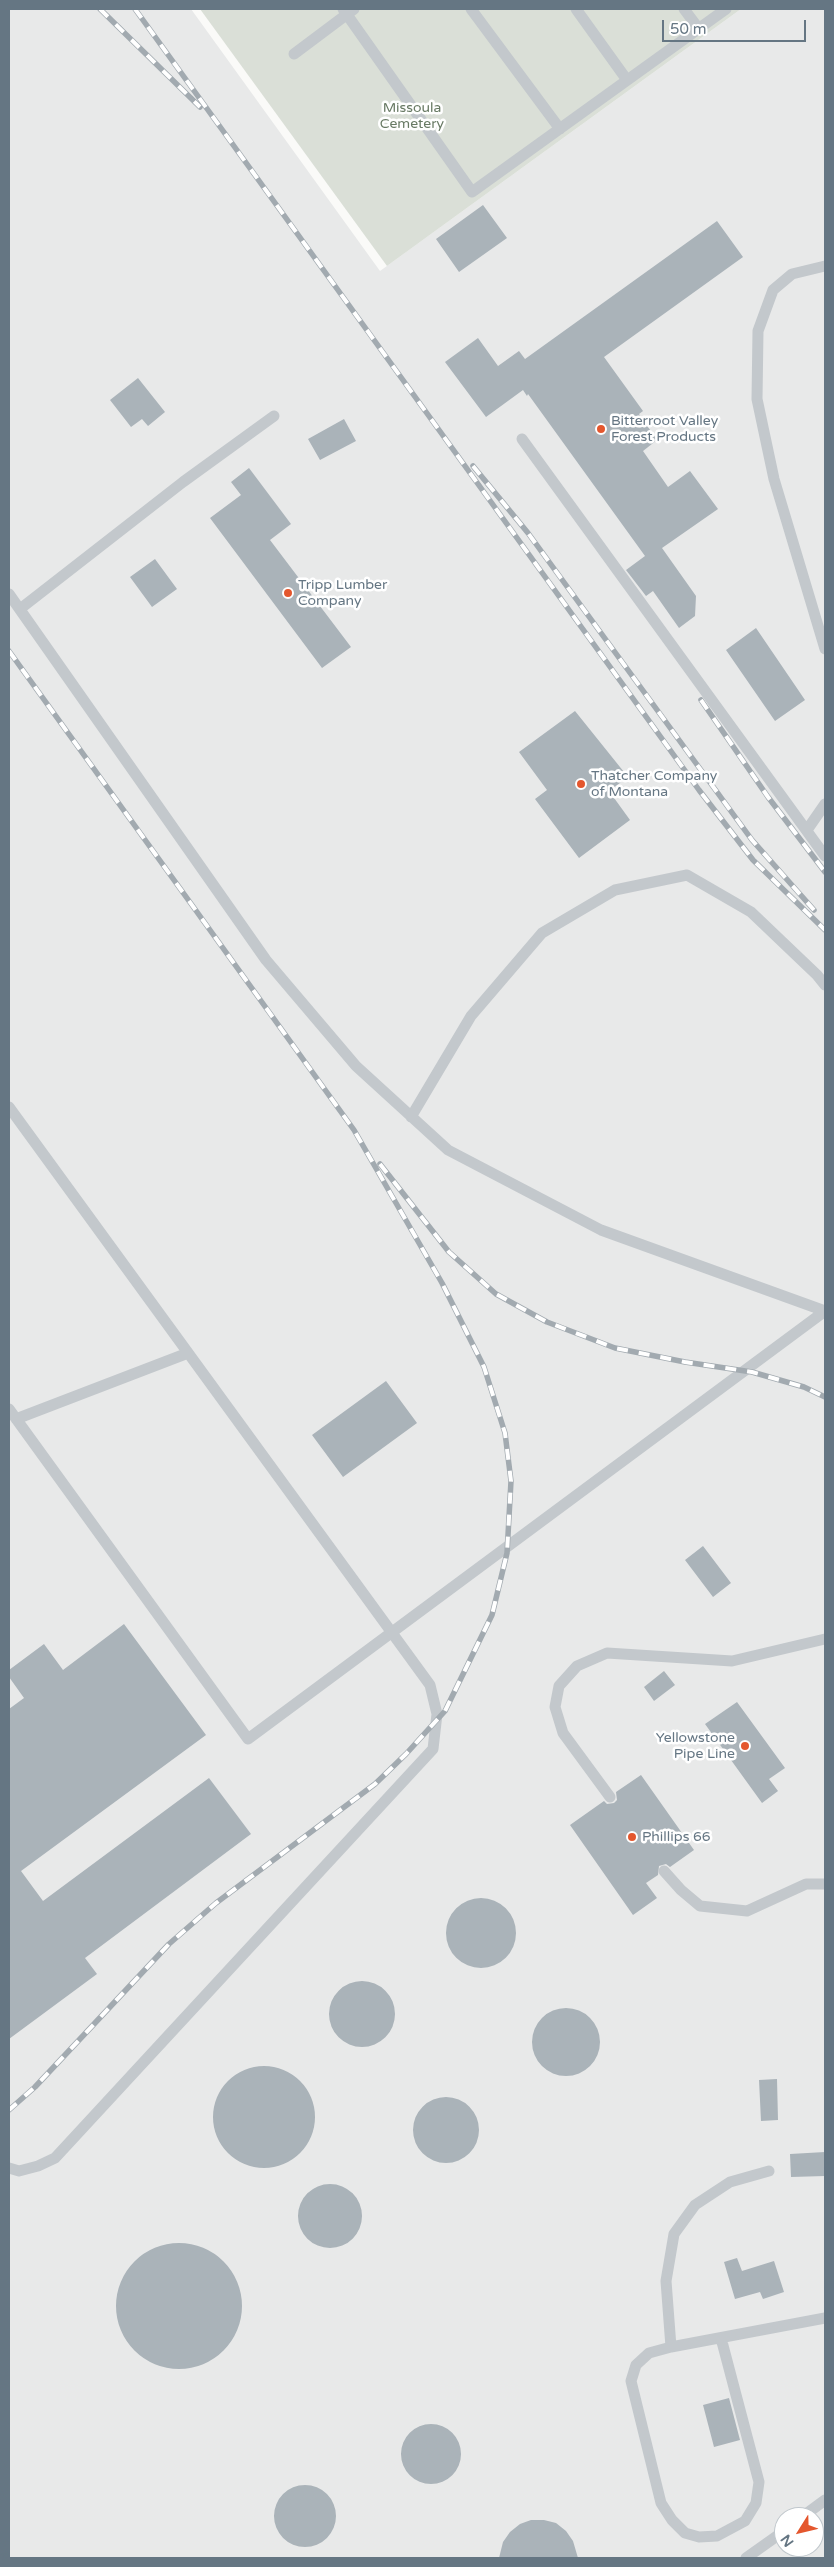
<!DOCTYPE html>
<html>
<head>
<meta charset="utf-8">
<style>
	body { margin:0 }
	#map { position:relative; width:834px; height:2567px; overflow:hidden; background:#fafaf8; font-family:"Varela Round",sans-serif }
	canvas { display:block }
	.frame { position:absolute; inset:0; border:10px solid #657683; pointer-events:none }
	.north { position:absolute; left:774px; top:2507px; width:50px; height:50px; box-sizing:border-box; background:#fff; border:1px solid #c1c8cd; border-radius:50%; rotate:234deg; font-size:14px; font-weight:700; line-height:20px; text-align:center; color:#657683 }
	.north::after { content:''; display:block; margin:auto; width:18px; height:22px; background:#e4572e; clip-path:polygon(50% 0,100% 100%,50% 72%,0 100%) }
	.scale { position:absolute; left:662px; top:20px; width:144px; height:22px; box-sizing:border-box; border:2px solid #657683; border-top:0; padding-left:6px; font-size:15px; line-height:18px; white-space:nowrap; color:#657683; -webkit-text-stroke:4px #fff; paint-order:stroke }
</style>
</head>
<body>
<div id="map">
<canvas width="834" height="2567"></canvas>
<div class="frame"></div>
<div class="north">N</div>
<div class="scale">50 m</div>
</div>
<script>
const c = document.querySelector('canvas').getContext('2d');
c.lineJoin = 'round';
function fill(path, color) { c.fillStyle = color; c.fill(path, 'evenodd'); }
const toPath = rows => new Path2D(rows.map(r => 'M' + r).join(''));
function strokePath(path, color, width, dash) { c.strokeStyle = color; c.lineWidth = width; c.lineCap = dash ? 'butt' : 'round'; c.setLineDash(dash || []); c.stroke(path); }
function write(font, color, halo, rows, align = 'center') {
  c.font = font + ' "Varela Round",sans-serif'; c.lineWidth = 5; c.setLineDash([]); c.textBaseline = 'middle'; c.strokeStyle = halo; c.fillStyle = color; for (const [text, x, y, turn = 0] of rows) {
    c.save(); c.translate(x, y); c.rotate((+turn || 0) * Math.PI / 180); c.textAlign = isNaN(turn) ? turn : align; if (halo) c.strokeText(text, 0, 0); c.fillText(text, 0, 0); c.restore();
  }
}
fill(toPath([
	[9,9,191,9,380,271,741,9,825,9,825,2558,9,2558],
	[784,2517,814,2517,814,2547,784,2547]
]), '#e8e9e9');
fill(toPath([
	[200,9,741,9,387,266]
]), '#dadfd7');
fill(toPath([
	[483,205,507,238,459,272,436,239],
	[717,221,743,257,604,357,643,411,639,414,657,440,643,451,668,487,690,471,718,509,662,548,696,596,695,616,679,628,653,591,646,596,626,570,645,556,528,394,527,396,523,390,486,417,445,362,478,338,498,366,519,351,525,359],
	[138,378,165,412,148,426,142,419,131,427,110,400],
	[344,419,356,441,320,460,308,439],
	[249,468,291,524,270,540,351,647,322,668,210,518,241,495,231,482],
	[155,559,177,589,152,607,130,577],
	[756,628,805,700,775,721,726,650],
	[575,711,628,777,609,791,630,820,579,858,535,799,547,790,519,752],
	[386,1381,417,1423,343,1477,312,1435],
	[703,1546,731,1583,713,1597,685,1560],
	[124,1624,206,1735,21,1871,43,1901,209,1778,251,1834,85,1958,97,1974,9,2039,9,1709,24,1698,9,1677,9,1670,44,1644,63,1670],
	[664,1671,675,1685,654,1701,644,1687],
	[737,1702,785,1768,769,1779,778,1791,762,1803,705,1724],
	[641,1775,694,1850,670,1867,666,1864,659,1866,658,1875,646,1883,657,1898,633,1915,570,1825,604,1801,607,1804,614,1803,617,1800,616,1792],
	'446 1933a35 35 0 1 1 70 0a35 35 0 1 1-70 0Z',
	'329 2014a33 33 0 1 1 66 0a33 33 0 1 1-66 0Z',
	'532 2042a34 34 0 1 1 68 0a34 34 0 1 1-68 0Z',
	'213 2117a51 51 0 1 1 102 0a51 51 0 1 1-102 0Z',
	[777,2079,778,2120,761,2121,759,2080],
	'413 2130a33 33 0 1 1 66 0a33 33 0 1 1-66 0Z',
	[825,2152,825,2176,791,2177,790,2154],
	'298 2216a32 32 0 1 1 64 0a32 32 0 1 1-64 0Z',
	'116 2306a63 63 0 1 1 126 0a63 63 0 1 1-126 0Z',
	[737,2258,742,2271,774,2261,784,2292,763,2299,760,2292,735,2299,724,2262],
	[729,2398,740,2440,714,2447,703,2405],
	'401 2454a30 30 0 1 1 60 0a30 30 0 1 1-60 0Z',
	'274 2516a31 31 0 1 1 62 0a31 31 0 1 1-62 0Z',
	[531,2520,544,2520,556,2523,566,2531,573,2541,578,2558,499,2558,503,2542,510,2532,520,2524]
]), '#aab3b9');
strokePath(toPath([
	[343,9,472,192,726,9],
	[471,9,560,129],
	[576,9,627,80],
	[684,9,699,29],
	[294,54,354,9],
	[825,266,792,274,773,290,758,331,757,399,774,479,825,649],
	[522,439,825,856],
	[9,594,266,960,356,1066,448,1150,601,1230,825,1311],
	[20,609,183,482,274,416],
	[807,830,825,804],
	[9,1107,430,1685,437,1714,433,1749,55,2158,38,2166,19,2171,9,2168],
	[411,1117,471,1016,542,933,615,890,687,875,751,912,817,975,825,985],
	[9,1409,248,1739,825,1311],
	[16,1419,188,1353],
	[610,1797,563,1733,555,1707,559,1686,577,1666,607,1653,732,1661,825,1639],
	[664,1871,681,1890,700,1906,747,1911,806,1884,825,1884],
	[721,2338,759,2482,756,2503,745,2521,717,2536,699,2537,685,2533,672,2520,661,2503,631,2381,636,2365,649,2353,671,2347,825,2318],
	[671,2347,666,2281,674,2234,695,2205,730,2182,769,2171],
	[802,2517,825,2500],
	[746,2558,784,2531]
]), '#c3c8cc', 11);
const rail = toPath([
	[100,9,200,107],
	[135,9,699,790,753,860,825,930],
	[473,466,528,533,752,840,814,910],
	[9,651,354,1130,442,1283,484,1367,505,1433,511,1481,507,1553,492,1615,445,1711,406,1754,375,1784,216,1903,169,1944,35,2087,9,2110],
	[701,700,768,797,825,872],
	[380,1164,449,1252,496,1294,547,1322,615,1348,685,1362,752,1372,804,1387,825,1397]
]);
strokePath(rail, '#a2aab0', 5.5);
strokePath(rail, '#fff', 4, [11]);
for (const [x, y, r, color] of [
	[601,429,5,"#e4572e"],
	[288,593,5,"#e4572e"],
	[581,784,5,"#e4572e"],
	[745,1746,5,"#e4572e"],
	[632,1837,5,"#e4572e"]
]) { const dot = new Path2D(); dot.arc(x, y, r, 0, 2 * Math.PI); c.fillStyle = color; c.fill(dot); strokePath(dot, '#fff', 2); }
write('14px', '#687a64', '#fff', [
	["Missoula",412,108],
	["Cemetery",412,124]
]);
write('14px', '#657683', '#fff', [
	["Bitterroot Valley",611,421],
	["Forest Products",611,437],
	["Tripp Lumber",298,585],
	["Company",298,601],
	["Thatcher Company",591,776],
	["of Montana",591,792],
	["Yellowstone",735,1738,"right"],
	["Pipe Line",735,1754,"right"],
	["Phillips 66",642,1837]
], 'left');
</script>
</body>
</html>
